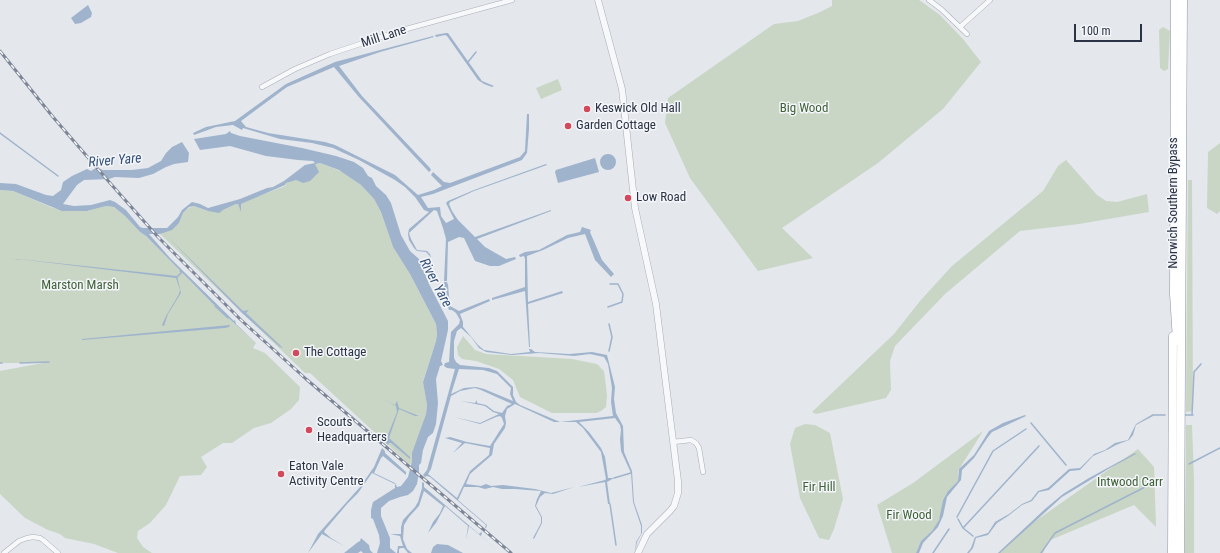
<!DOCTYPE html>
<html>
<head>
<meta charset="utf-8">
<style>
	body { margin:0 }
	#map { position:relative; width:1220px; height:553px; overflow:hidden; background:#e4e7ec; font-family:"Roboto Condensed",sans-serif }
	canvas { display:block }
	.scale { position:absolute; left:1074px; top:24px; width:68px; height:18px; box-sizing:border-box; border:2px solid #2b3445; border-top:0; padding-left:5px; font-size:12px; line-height:14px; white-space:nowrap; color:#2b3445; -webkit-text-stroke:3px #f4f6f9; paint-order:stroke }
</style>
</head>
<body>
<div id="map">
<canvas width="1220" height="553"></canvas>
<div class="scale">100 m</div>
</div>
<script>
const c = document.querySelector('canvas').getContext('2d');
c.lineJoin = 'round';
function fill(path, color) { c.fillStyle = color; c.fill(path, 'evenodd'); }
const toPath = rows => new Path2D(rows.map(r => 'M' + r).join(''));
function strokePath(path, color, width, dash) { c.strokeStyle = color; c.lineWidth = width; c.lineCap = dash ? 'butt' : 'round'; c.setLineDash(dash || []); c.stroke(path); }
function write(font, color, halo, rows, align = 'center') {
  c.font = font + ' "Roboto Condensed",sans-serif'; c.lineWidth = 3; c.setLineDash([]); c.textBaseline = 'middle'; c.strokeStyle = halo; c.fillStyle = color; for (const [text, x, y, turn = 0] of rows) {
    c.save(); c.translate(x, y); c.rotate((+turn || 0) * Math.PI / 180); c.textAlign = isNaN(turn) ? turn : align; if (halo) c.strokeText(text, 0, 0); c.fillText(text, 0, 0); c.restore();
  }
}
fill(toPath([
	[832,0,919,0,940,15,963,39,981,62,943,109,878,163,782,228,813,258,758,271,690,178,665,123,668,98,774,24,798,21,818,13,832,6],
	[1163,27,1170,31,1168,69,1164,71,1160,68,1159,30],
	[558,79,562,90,541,99,536,88],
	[1220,143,1220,211,1217,214,1207,208,1208,152],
	[1066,160,1097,195,1106,201,1117,202,1147,194,1149,212,1079,224,1020,231,945,294,895,346,890,361,891,390,886,398,816,414,812,412,894,334,920,301,952,266,1043,191,1058,166],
	[320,163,343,172,361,185,374,199,381,212,393,247,410,274,436,324,437,334,436,341,423,381,427,405,426,414,413,453,412,461,410,465,310,373,305,373,160,234,179,223,183,213,189,208,194,206,208,211,223,210,236,204,238,204,241,211,240,206,241,204,254,198,285,186,286,184,286,183,290,181,296,180,301,182,314,165],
	[1188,180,1192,180,1193,411,1186,412],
	[0,190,13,191,53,208,87,211,106,206,114,207,125,216,140,232,146,236,212,303,256,343,253,348,265,353,300,387,299,400,291,409,271,423,254,428,232,443,223,443,201,457,207,467,201,475,180,476,166,505,150,523,138,531,137,538,143,547,152,553,118,553,94,544,65,538,60,534,48,530,25,518,0,494,0,371,43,363,0,363],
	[463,336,475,350,486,354,572,359,597,364,604,371,607,395,606,407,601,411,596,413,552,413,520,397,513,380,499,369,476,361,462,359,458,355,457,347],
	[805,424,815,425,830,433,843,499,834,529,829,540,819,538,800,498,790,444,795,428],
	[1186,425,1192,425,1194,480,1194,553,1185,553,1185,543],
	[983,431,958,471,958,481,948,491,943,500,941,515,937,524,932,531,921,541,916,553,892,553,877,505,913,483],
	[1138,449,1154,467,1156,527,1134,505,1048,541,1043,553,998,553,1024,529]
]), '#c9d6c5');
fill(toPath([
	[88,5,92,13,91,17,81,23,75,24,71,18],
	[446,33,448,33,482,81,494,86,492,87,484,84,478,80,447,36,445,35,436,37,435,35],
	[433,36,434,37,380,52,339,66,362,96,430,168,431,170,429,172,358,96,334,67,287,87,241,121,246,127,268,133,325,142,335,145,395,175,418,195,434,190,442,186,431,175,433,172,444,182,450,183,520,157,525,151,527,114,529,114,529,129,527,153,522,160,433,194,421,197,428,208,440,207,441,216,446,223,454,219,446,203,448,201,474,190,546,164,547,165,474,191,450,202,449,204,452,211,458,220,475,237,551,210,551,211,477,239,485,247,506,259,515,257,516,259,499,266,490,266,475,261,464,238,459,237,448,242,447,281,444,281,446,239,443,228,437,211,434,210,409,233,411,239,417,250,427,251,430,254,431,259,429,255,426,252,417,251,414,248,409,240,408,234,409,229,429,212,424,210,415,197,405,187,395,180,359,160,333,148,312,143,280,139,243,128,242,130,233,125,216,127,194,135,193,133,206,127,235,121,286,84,335,62],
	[230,131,231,133,240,136,302,148,336,156,354,162,363,168,368,176,372,178,376,186,386,195,391,203,401,235,410,251,419,259,429,284,448,321,448,330,441,361,443,365,440,366,436,379,438,403,436,424,433,433,428,437,423,450,421,463,419,465,419,472,417,484,413,491,408,495,400,497,389,501,381,508,381,516,390,538,390,548,396,553,377,553,380,543,379,535,373,519,371,518,371,510,373,502,395,488,395,484,372,473,358,493,348,503,325,530,324,532,331,538,344,546,322,534,308,553,318,534,360,487,374,467,382,448,385,451,385,453,406,472,406,475,383,456,381,458,374,473,395,483,397,487,401,486,405,481,408,477,412,461,412,453,426,414,427,405,423,382,436,341,437,334,436,324,410,274,393,247,381,212,374,199,361,185,339,170,320,163,316,164,315,165,316,166,319,172,310,181,303,183,296,180,286,183,285,185,241,204,241,212,238,204,236,204,223,210,219,213,208,211,194,206,189,207,183,213,179,223,172,230,160,234,149,234,170,258,234,321,235,320,236,324,256,343,212,303,146,236,140,232,125,216,114,207,106,206,87,211,62,211,13,191,0,190,0,183,16,184,46,195,53,196,61,190,63,182,72,176,87,169,91,171,94,169,100,169,103,170,132,170,148,168,161,161,166,153,172,147,182,142,189,153,188,162,174,164,166,167,153,174,139,178,115,177,109,179,84,180,77,185,63,204,74,206,91,205,110,200,115,202,126,210,140,227,143,228,167,228,178,217,182,210,192,202,200,204,208,208,240,199,267,188,273,187,284,181,305,165,315,163,313,161,298,160,266,156,230,146,200,150,194,139,226,134],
	'600 162a8 8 0 1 1 16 0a8 8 0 1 1-16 0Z',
	[595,158,599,172,558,183,555,172,556,170],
	[582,227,591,230,590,232,602,260,614,274,611,277,595,260,585,234,568,238,543,250,527,256,528,302,562,291,563,293,528,304,530,347,529,347,525,291,492,300,492,298,525,287,525,259,524,256,520,257,519,255,525,252,539,250,567,235,580,232],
	[168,237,243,311,249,310,246,313,283,348,280,347,242,313],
	[18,259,0,260,19,259,177,276,181,293,168,314,164,326,162,325,166,316,179,294,180,290,176,278],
	[444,282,447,282,448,285,450,306,459,311,489,299,490,301,460,314,463,322,463,327,478,345,484,350,511,354,530,352,529,349,531,349,535,352,569,354,592,352,607,355,615,387,614,399,616,413,623,426,624,452,632,471,634,502,642,525,642,533,637,542,635,553,636,542,641,534,641,526,633,502,631,473,621,451,620,439,621,430,620,425,615,418,579,422,589,432,601,448,605,457,608,478,614,478,607,482,610,504,608,504,605,482,578,487,605,480,606,479,601,452,583,428,576,422,554,422,515,404,507,409,505,416,506,423,505,428,494,444,492,455,470,474,466,484,481,486,486,484,491,486,503,485,535,489,551,493,574,487,553,494,545,493,540,497,536,506,542,517,542,523,534,539,533,538,541,523,541,517,535,506,537,499,541,491,515,489,502,489,493,487,485,489,478,487,464,487,458,500,487,525,486,528,485,528,486,525,430,477,427,476,425,477,423,475,427,470,455,369,447,368,444,366,445,363,449,362,451,332,459,324,460,320,456,313,452,310,449,310,445,296],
	[461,328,471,337,479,348,486,352,512,355,539,353,574,356,590,354,604,357,608,364,612,388,611,402,613,416,560,422,520,405,516,402,513,395,513,387,497,371,489,368,460,365,456,362,454,358,454,341,457,331],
	[459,369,483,370,497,374,511,388,510,394,513,401,484,389,476,387,464,388,451,394],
	[475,388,481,390,512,404,507,406,502,413,494,411,486,405,477,403,477,400,475,403,461,401,485,406,493,412,499,414,480,423,454,417,480,424,496,417,500,416,502,418,504,424,490,446,467,442,450,437,445,438,462,443,453,453,465,443,490,448,489,455,470,471,457,498,428,474,431,469,451,396,460,391],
	[230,325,229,327,225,328,82,340,82,339],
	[383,399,395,405,397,401,399,408,419,416,415,416,399,409,389,438,410,457,410,459,391,443,389,443,388,445,385,442,397,412,396,406],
	[1153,414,1156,415,1153,416,1136,425,1133,435,1129,440,1116,445,1109,449,1093,456,1080,470,1070,471,1049,490,1039,492,1032,501,1022,505,1008,516,997,523,988,535,976,538,973,548,969,553,967,553,971,548,975,537,988,533,995,522,1009,514,1022,504,1031,500,1038,491,1048,488,1069,469,1080,468,1094,454,1105,450,1115,443,1128,440,1136,424],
	[1025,415,1026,416,992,432,988,437,974,458,962,470,961,480,947,497,943,516,938,527,923,543,919,553,916,553,921,541,932,531,939,520,943,500,948,491,958,481,959,469,974,455,989,431,1003,423],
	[1135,453,1155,470,1136,454,1110,468,1062,497,1000,553,998,553,1045,509,1063,494,1089,478],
	[422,482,424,483,424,487,479,534,481,532,482,533,481,536,501,553,469,526,466,540,468,526,445,506,436,523,428,533,433,522,440,513,443,506,424,491,419,506,409,517,404,525,403,539,407,549,412,553,408,553,404,548,401,548,399,549,399,553,397,553,398,546,403,546,400,536,390,534,401,534,401,527,403,520,415,507,418,502,422,488],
	[361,538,369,545,370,550,373,553,363,553,361,551,358,553,344,553,358,542,360,541],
	[437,544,448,545,463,553,431,553,433,547]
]), '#9fb4cc');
strokePath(toPath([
	[468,62,476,52],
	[0,133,58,176],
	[177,277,182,272,180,271],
	[215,306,228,318],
	[608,307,622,302,623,294,618,284,610,284],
	[609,351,612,337,609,324],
	[0,363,2,363],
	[20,363,49,362],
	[1155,415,1165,415],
	[1185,415,1193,415],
	[1192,415,1194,372,1201,364],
	[1031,423,1066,465],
	[1189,464,1220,448],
	[614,478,631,473],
	[610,504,616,545],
	[957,517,993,451,1026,429],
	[958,519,963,528,973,536],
	[963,528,1039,446],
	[933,553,949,529],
	[1041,553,1055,533,1147,486]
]), '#9fb4cc', 1.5);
const minor = toPath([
	[929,0,941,9,967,34],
	[960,27,990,0],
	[262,87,295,69,330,54,399,31,512,0],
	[673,442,691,440,696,443,699,448,703,472],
	[4,553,19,541,27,538,33,537,40,538,43,540,58,553]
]);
const tertiary = toPath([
	[598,0,622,89,635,208,656,304,678,481,678,493,674,506,670,511,647,534,638,553]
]);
const trunk = toPath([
	[1175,0,1174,294,1177,341],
	[1172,553,1173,336],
	[1180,553,1183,0]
]);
strokePath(minor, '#a9aeb7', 5.5);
strokePath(tertiary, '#a9aeb7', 7);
strokePath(trunk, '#8b94a3', 9);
strokePath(minor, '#f7f8fa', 4.5);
strokePath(tertiary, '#f7f8fa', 6);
strokePath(trunk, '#fff', 8);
const rail = toPath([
	[0,51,53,117,110,183,158,237,241,320,306,379,511,553]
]);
strokePath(rail, '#7d8696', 3);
strokePath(rail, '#f4f6f9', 1.5, [4.5]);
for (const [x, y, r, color] of [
	[587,109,4,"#d1495b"],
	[568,126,4,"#d1495b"],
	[628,198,4,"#d1495b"],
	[296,353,4,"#d1495b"],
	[309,430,4,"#d1495b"],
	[281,474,4,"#d1495b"]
]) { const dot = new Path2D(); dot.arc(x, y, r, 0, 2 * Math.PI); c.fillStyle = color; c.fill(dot); strokePath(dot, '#f4f6f9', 1.5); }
write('13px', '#2b3445', '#f4f6f9', [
	["Mill Lane",384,37,-18],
	["Norwich Southern Bypass",1174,203,-90]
]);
write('13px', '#2b3445', '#f4f6f9', [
	["Keswick Old Hall",595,109],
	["Garden Cottage",576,126],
	["Low Road",636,198],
	["The Cottage",304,353],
	["Scouts",317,423],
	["Headquarters",317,438],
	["Eaton Vale",289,467],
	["Activity Centre",289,482]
], 'left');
write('13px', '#3f6138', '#f4f6f9', [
	["Big Wood",804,109],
	["Marston Marsh",80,286],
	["Intwood Carr",1130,483],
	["Fir Hill",819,488],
	["Fir Wood",909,516]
]);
write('italic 14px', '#34527a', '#f4f6f9', [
	["River Yare",115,161,-5],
	["River Yare",435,283,62]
]);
</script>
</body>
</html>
